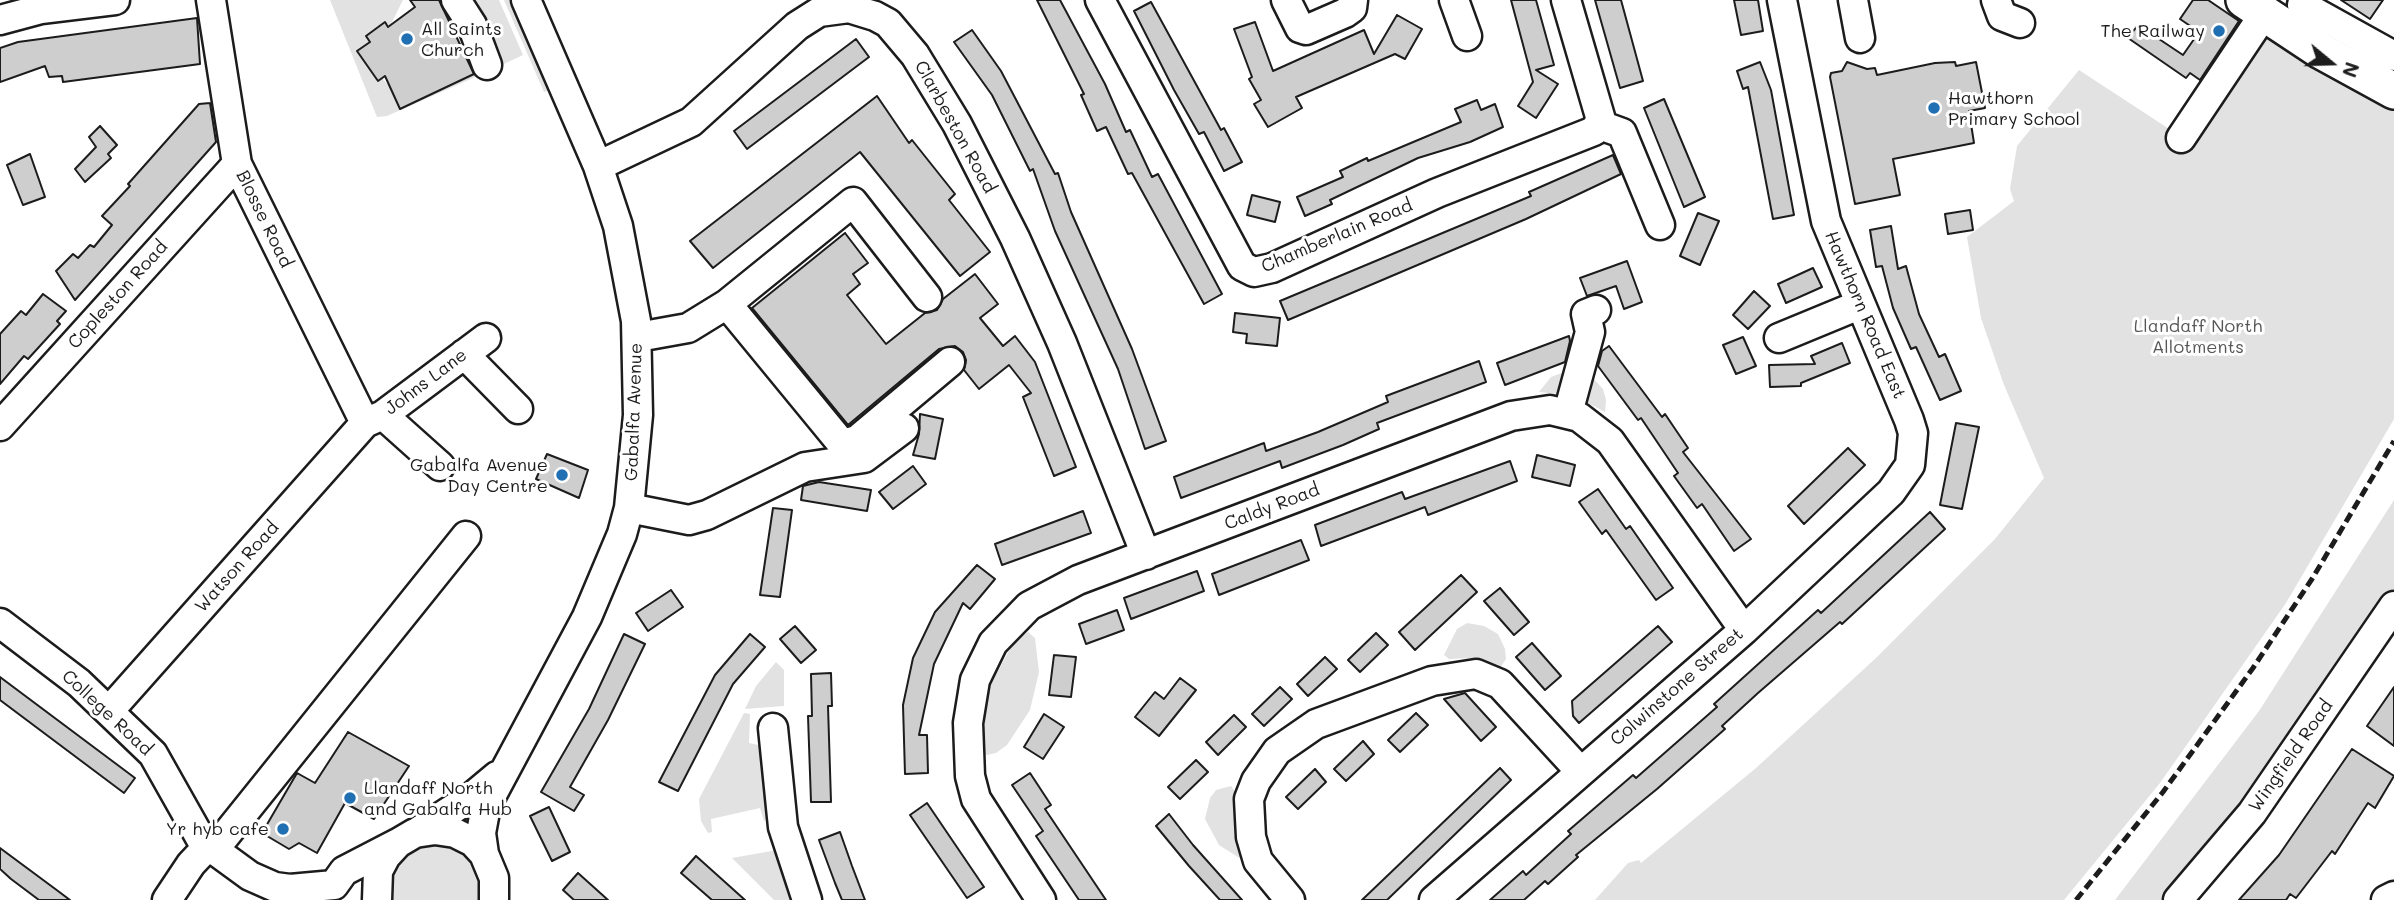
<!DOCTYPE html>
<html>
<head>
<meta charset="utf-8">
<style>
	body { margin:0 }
	#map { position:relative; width:2394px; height:900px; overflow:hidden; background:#fff; font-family:Mali,sans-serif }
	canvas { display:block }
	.north { position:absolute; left:2296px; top:28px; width:70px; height:70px; -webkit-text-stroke:5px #fff; paint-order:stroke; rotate:109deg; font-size:19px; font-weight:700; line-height:28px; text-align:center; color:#1c1c1c }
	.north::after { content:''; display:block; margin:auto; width:24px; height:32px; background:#1c1c1c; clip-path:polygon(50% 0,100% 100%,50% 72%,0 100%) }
</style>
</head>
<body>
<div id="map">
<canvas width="2394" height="900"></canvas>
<div class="north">N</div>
</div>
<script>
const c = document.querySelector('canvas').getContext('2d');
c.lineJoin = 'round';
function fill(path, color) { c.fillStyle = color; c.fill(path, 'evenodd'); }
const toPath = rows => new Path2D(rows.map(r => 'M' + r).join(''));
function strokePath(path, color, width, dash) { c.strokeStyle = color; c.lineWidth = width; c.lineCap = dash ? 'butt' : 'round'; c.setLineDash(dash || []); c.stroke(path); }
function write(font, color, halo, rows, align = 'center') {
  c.font = font + ' Mali,sans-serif'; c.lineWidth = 6; c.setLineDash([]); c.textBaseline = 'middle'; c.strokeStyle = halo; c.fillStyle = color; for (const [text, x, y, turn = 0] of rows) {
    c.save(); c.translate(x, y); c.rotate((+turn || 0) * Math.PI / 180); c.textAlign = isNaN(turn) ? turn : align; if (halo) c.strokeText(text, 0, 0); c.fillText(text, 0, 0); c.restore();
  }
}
fill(toPath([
	[330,0,403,0,390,26,384,22,366,35,370,42,357,51,390,87,401,109,481,71,482,74,387,116,377,117],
	[461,0,499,0,523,55,493,69],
	[504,0,517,0,554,88,544,92],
	[2260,35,2291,46,2394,104,2394,419,2286,603,2160,783,2064,900,1595,900,1628,863,1639,860,1641,863,1756,768,1876,658,1995,539,2044,478,2004,385,1981,318,1967,237,2014,201,2010,189,2017,146,2079,70,2186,140,2238,78],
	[1567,371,1559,394,1539,392,1551,377],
	[1590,375,1603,389,1606,400,1605,412,1586,402],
	[2394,500,2394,588,2251,797,2165,900,2115,900,2259,711],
	[1467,623,1484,626,1498,634,1505,649,1506,659,1500,668,1473,658,1449,659,1444,655,1457,629],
	[1028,632,1035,638,1039,672,1030,710,1007,745,996,753,986,755,983,751,985,716,990,686,1013,643],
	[776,662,784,670,784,706,745,709,756,686],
	[744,713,750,714,749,743,763,746,772,814,764,821,760,808,711,819,712,832,708,833,701,821,699,799],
	[1231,786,1236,793,1237,828,1244,858,1241,859,1219,845,1205,819,1210,798,1216,790],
	[421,841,453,841,478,862,483,900,389,900,388,876,395,861],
	[777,850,801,900,774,900,732,858]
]), '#e2e2e2');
const building = toPath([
	[410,0,439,0,474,74,400,109,385,76,378,81,357,51,370,42,366,36,385,22,388,27,415,7,410,0],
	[1037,0,1060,0,1105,84,1126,132,1130,130,1152,177,1158,174,1222,294,1204,304,1132,173,1128,174,1106,127,1097,131,1081,95,1084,94,1037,0],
	[1511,0,1536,0,1554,65,1536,70,1558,84,1536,118,1518,106,1533,82,1511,0],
	[1595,0,1621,0,1643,81,1620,88,1595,0],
	[1734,0,1758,0,1763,31,1741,35,1734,0],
	[2193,0,2208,0,2239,21,2200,80,2190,73,2186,78,2128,38,2138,25,2183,55,2199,32,2180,19,2193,0],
	[2341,0,2383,0,2370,19,2341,0],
	[1151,2,1221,130,1224,128,1242,162,1224,171,1204,132,1199,134,1174,90,1134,11,1151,2],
	[1397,15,1422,29,1405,59,1395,54,1296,97,1302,108,1268,127,1254,104,1261,100,1249,79,1252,77,1234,29,1255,22,1273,71,1364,30,1374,54,1397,15],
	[197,18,200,64,63,82,62,76,49,77,45,66,0,82,0,48,18,42,197,18],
	[972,30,1001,71,1055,174,1058,173,1071,212,1132,349,1166,441,1145,449,1118,369,1055,231,1033,169,1030,171,992,95,954,42,972,30],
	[856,39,869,57,747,149,734,131,856,39],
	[1760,62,1771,90,1794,215,1773,219,1748,87,1743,89,1737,71,1760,62],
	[1847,62,1867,69,1875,68,1877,75,1935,63,1955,62,1956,66,1976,62,1985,108,1969,111,1974,143,1893,159,1900,195,1855,204,1830,77,1831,73,1842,71,1847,62],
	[877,96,909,143,912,140,955,194,949,200,990,252,960,276,860,152,713,268,690,241,877,96],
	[1664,99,1705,197,1684,207,1644,108,1664,99],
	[1477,100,1481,110,1495,104,1503,127,1470,142,1418,158,1330,200,1332,204,1305,216,1297,197,1343,177,1340,171,1367,158,1368,161,1461,122,1455,109,1477,100],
	[210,103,216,142,75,300,56,271,73,254,78,258,90,245,94,247,112,225,102,216,130,186,128,184,199,104,210,103],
	[100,126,117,145,108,154,111,158,85,182,75,169,96,147,89,137,100,126],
	[30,154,45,197,23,205,7,165,30,154],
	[1613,155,1621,174,1526,219,1288,320,1280,301,1531,196,1529,192,1613,155],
	[1252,195,1280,202,1275,222,1247,215,1252,195],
	[1970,210,1973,230,1948,234,1945,214,1970,210],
	[1698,213,1719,221,1700,265,1680,256,1698,213],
	[1891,226,1898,269,1906,266,1919,314,1939,357,1945,354,1961,391,1940,400,1916,347,1911,349,1893,308,1882,266,1876,267,1870,230,1891,226],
	[845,233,868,263,853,274,860,284,847,295,886,344,925,313,937,310,943,299,975,274,998,304,980,318,1003,346,1015,336,1035,362,1076,467,1054,476,1023,397,1031,393,1009,365,979,389,964,370,966,360,963,352,955,346,939,349,848,425,752,308,845,233],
	[1627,261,1642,302,1624,309,1616,286,1587,296,1580,278,1627,261],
	[1813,268,1822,287,1786,303,1778,284,1813,268],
	[1754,291,1770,306,1748,329,1733,315,1754,291],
	[43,294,66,311,57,321,60,324,28,359,24,356,0,384,0,334,21,311,26,315,43,294],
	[1235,313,1280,318,1277,346,1246,343,1247,334,1233,332,1235,313],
	[1569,336,1570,341,1565,362,1505,385,1497,363,1569,336],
	[1743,337,1756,366,1736,374,1723,345,1743,337],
	[1842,343,1850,363,1801,383,1801,386,1770,387,1769,365,1815,364,1811,356,1842,343],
	[1609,346,1662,417,1665,414,1688,448,1683,452,1751,539,1734,551,1702,504,1697,508,1674,476,1678,473,1641,418,1638,420,1598,366,1602,351,1609,346],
	[1479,361,1486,382,1377,423,1379,429,1343,445,1282,468,1280,461,1181,498,1174,477,1264,443,1266,451,1318,432,1388,402,1386,396,1479,361],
	[920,414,943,419,935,459,913,455,919,434,920,414],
	[1956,423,1979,427,1962,509,1940,505,1956,423],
	[1848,448,1865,465,1804,524,1788,506,1848,448],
	[547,454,588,470,579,498,536,479,547,454],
	[1537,455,1575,465,1570,486,1532,477,1537,455],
	[1510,461,1517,481,1428,515,1425,507,1321,546,1315,525,1402,492,1405,499,1510,461],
	[913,466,926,484,893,509,879,492,913,466],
	[819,482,871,490,867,511,801,500,803,486,819,482],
	[1598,489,1626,529,1630,526,1673,588,1656,600,1606,530,1602,534,1579,502,1598,489],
	[773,508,792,510,780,597,760,595,773,508],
	[1083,511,1091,533,1002,565,995,544,1083,511],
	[1930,512,1945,529,1842,624,1840,622,1758,693,1722,726,1725,729,1657,789,1576,855,1578,857,1548,884,1545,881,1524,900,1490,900,1523,871,1526,875,1571,834,1568,831,1633,775,1636,778,1717,707,1714,704,1818,610,1821,613,1930,512],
	[1301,540,1309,560,1219,595,1212,574,1301,540],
	[977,565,995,579,970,609,963,603,934,664,919,735,927,735,928,773,905,774,903,705,913,658,935,612,977,565],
	[1197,571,1204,591,1131,619,1124,598,1197,571],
	[1461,575,1477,592,1415,650,1399,632,1461,575],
	[1500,588,1529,622,1514,635,1484,601,1500,588],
	[671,590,683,607,648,631,636,613,671,590],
	[1117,610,1124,630,1086,644,1079,624,1117,610],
	[795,626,816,650,801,663,780,639,795,626],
	[1658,626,1672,642,1579,723,1573,716,1572,701,1658,626],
	[1376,633,1388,645,1360,672,1348,660,1376,633],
	[624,634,645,644,608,720,570,787,584,795,574,811,541,792,589,709,624,634],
	[750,634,765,647,733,684,678,791,659,782,715,675,750,634],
	[1532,643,1561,676,1545,690,1516,657,1532,643],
	[1054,655,1076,657,1071,697,1049,695,1054,655],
	[1325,657,1337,669,1308,696,1297,684,1325,657],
	[831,673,832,706,828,706,831,802,811,802,808,716,812,716,811,674,831,673],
	[0,677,135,778,124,793,0,700,0,677],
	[1180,678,1196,690,1159,736,1135,717,1155,692,1164,699,1180,678],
	[1280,687,1292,699,1264,726,1252,714,1280,687],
	[2394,687,2394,746,2367,726,2394,687],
	[1465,693,1496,727,1481,741,1444,699,1465,693],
	[1416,713,1428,725,1400,752,1388,740,1416,713],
	[1044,714,1064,727,1043,759,1024,747,1044,714],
	[1234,715,1246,727,1218,755,1206,742,1234,715],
	[348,732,409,766,374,819,345,803,317,853,299,843,289,849,262,833,297,773,315,783,348,732],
	[1363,741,1374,754,1346,781,1334,769,1363,741],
	[2352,749,2394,776,2375,808,2368,803,2335,854,2332,851,2296,898,2290,894,2286,900,2239,900,2279,855,2352,749],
	[1196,760,1208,772,1180,799,1168,787,1196,760],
	[1500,768,1511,780,1446,843,1387,900,1362,900,1500,768],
	[1315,769,1326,782,1298,809,1286,797,1315,769],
	[1030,773,1051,805,1045,809,1106,900,1079,900,1036,836,1043,831,1012,785,1030,773],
	[927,803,984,887,967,898,910,815,927,803],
	[549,807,570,852,552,861,530,816,549,807],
	[1169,814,1193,845,1242,900,1220,900,1189,866,1156,826,1169,814],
	[840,832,852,866,865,900,842,900,835,883,819,840,840,832],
	[0,848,58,891,70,900,39,900,11,879,0,869,0,848],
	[696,856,745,900,712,900,681,873,696,856],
	[578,873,608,900,574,900,563,890,578,873]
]);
fill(building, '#cecece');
strokePath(building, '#1c1c1c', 2);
const minor = toPath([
	[211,0,237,164,365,423],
	[456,0,472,25,487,65],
	[1100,0,1242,266,1254,272,1272,268,1437,193,1594,131,1601,120,1566,0],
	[1286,0,1300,28,1306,30,1345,13,1352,8,1353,0],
	[1454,0,1467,36],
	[1853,0,1860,38],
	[1996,0,2002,16,2020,23],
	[2302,5,2394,56],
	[0,20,41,9,115,0],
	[1600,125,1622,133,1660,225],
	[2181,138,2264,14],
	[598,166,691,122,797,26,819,12,849,8,875,16,888,23,915,55,957,124,1015,238,1062,343,1146,555],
	[727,304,842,444,857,440,950,362],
	[638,337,688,328,727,304,853,202,927,297],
	[1779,338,1859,305],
	[464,354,518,409],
	[1568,413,1590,332,1586,314,1596,310],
	[383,415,440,466],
	[0,426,237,164],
	[629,508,689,520,707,515,805,467,864,458,904,428],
	[0,623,79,683,153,754,202,841,250,876,275,887,290,889,334,885,344,871,398,843],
	[109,711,365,423,383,415,486,338],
	[773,728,783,827,807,900],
	[416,833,473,796,497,776],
	[213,851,466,536],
	[484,854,481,833,486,806,587,617,622,534,629,508,638,415,636,321,618,226,598,166,526,0],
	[167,900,191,864,208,846],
	[377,900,378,871,386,856,398,843,415,833,435,830,455,833,473,842,484,854,494,878,494,900],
	[1041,900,976,799,970,776,968,723,975,680,993,643,1029,606,1078,580,1511,416,1550,410,1579,417,1610,441,1744,630],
	[1290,900,1258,861,1251,837,1249,799,1256,781,1277,751,1316,724,1432,681,1476,674,1500,684,1580,771],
	[1434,900,1744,630,1891,492,1910,465,1913,433,1909,420,1826,221,1782,0],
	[2178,900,2252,813,2394,606],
	[2386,900,2394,896]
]);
const major = toPath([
	[2244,0,2321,51,2394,91]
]);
strokePath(minor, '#1c1c1c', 33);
strokePath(major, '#1c1c1c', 40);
strokePath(minor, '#fff', 28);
strokePath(major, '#fff', 35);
strokePath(toPath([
	[2076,900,2163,792,2253,668,2312,579,2394,441]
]), '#1c1c1c', 5, [10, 5]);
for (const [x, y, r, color] of [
	[2219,31,7,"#1f6fb2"],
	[407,39,7,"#1f6fb2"],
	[1934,108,7,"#1f6fb2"],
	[562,475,7,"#1f6fb2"],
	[350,798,7,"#1f6fb2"],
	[283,829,7,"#1f6fb2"]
]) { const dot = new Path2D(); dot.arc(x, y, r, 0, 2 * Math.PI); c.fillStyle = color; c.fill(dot); strokePath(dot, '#fff', 2.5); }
write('18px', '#1c1c1c', '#fff', [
	["All Saints",421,29],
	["Church",421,50],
	["The Railway",2205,31,"right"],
	["Hawthorn",1948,98],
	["Primary School",1948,119],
	["Gabalfa Avenue",548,465,"right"],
	["Day Centre",548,486,"right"],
	["Llandaff North",364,788],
	["and Gabalfa Hub",364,809],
	["Yr hyb cafe",269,829,"right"]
], 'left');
write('18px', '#1c1c1c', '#fff', [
	["Clarbeston Road",955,127,61],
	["Blosse Road",264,219,64],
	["Chamberlain Road",1337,236,-23],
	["Copleston Road",118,295,-48],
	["Hawthorn Road East",1865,315,67],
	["Johns Lane",426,382,-37],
	["Gabalfa Avenue",634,412,-88],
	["Caldy Road",1272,507,-21],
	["Watson Road",237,567,-48],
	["Colwinstone Street",1677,687,-41],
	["College Road",107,713,43],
	["Wingfield Road",2291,756,-55]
]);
write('18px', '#575757', '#fff', [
	["Llandaff North",2198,326],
	["Allotments",2198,347]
]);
</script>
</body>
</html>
